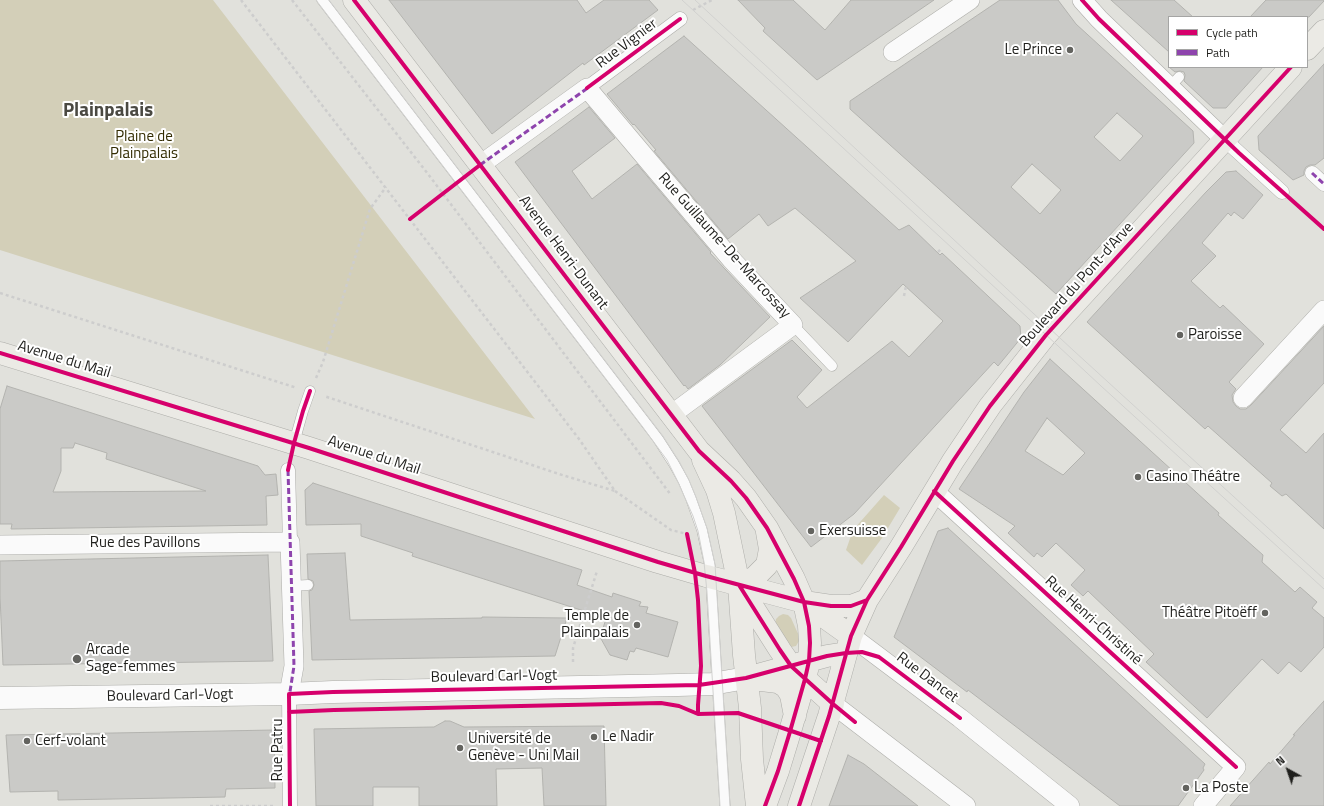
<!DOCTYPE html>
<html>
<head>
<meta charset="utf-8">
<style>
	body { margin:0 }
	#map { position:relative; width:1324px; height:806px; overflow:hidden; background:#e1e1dc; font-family:"Titillium Web",sans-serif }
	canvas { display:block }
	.legend { position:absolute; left:1168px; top:16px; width:140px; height:52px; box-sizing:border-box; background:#fff; border:1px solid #a5a5a4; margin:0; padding:5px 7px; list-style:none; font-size:12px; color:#1f1f1c }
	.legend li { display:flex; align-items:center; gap:8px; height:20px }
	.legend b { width:20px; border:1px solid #a5a5a4 }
	.north { position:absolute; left:1268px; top:750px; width:40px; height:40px; -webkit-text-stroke:3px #fff; paint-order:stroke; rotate:320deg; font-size:11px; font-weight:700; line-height:16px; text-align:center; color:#1f1f1c }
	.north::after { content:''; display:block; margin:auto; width:14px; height:18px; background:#1f1f1c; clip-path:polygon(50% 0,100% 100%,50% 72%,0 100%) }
</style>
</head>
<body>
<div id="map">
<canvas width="1324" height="806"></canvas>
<ul class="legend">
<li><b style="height:5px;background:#d6006c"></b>Cycle path</li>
<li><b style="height:5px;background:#8e44ad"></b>Path</li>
</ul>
<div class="north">N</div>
</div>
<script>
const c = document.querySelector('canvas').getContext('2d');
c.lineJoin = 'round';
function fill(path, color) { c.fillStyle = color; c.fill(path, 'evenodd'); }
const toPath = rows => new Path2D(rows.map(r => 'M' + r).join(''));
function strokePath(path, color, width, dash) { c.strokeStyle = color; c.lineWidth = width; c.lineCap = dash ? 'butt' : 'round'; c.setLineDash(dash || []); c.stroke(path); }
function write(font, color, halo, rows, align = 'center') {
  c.font = font + ' "Titillium Web",sans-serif'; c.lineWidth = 4; c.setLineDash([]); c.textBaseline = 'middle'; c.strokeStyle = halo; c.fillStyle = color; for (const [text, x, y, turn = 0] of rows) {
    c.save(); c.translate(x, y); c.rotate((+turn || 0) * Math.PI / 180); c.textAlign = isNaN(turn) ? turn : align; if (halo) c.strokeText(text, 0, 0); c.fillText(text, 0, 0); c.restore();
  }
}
fill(toPath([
	[0,0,213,0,535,419,0,250],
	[884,495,900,508,882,538,862,565,846,550,853,530],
	[783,614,788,615,791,618,799,636,799,641,796,646,791,647,775,624,776,619,779,616]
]), '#d3cfb8');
const building = toPath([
	[389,0,577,0,586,13,604,0,649,0,658,10,584,65,583,63,492,134,389,0],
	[738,0,793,0,825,30,851,0,934,0,817,80,763,31,765,28,738,0],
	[1000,0,1058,0,1076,24,1193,131,1194,143,1056,294,850,109,850,101,1000,0],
	[1117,113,1143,136,1120,161,1094,137,1117,113],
	[1032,164,1061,190,1040,214,1011,187,1032,164],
	[1111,0,1174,0,1193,17,1169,17,1169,52,1111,0],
	[1266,0,1324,0,1324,1,1309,17,1250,17,1266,0],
	[684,36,899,230,909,225,940,255,942,253,1020,326,1021,338,998,366,994,362,854,514,811,547,702,406,792,340,822,370,797,397,807,408,892,341,909,357,943,321,903,284,848,342,800,298,856,261,795,208,768,226,759,214,728,239,654,151,656,150,634,124,633,125,607,94,684,36],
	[1324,64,1324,158,1315,165,1310,165,1306,167,1304,171,1304,175,1293,180,1259,150,1258,136,1324,64],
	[1169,67,1263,67,1226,108,1213,108,1184,81,1185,75,1184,72,1180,71,1175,72,1169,67],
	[589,107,615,138,572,171,592,199,637,164,711,252,710,253,770,317,720,365,688,389,685,385,684,386,515,162,589,107],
	[1236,171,1263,195,1243,219,1234,212,1231,216,1228,213,1202,243,1216,256,1191,281,1220,308,1223,305,1264,344,1229,382,1236,389,1232,395,1233,402,1236,406,1240,409,1246,409,1251,405,1324,326,1324,383,1280,430,1306,453,1324,433,1324,529,1286,494,1282,496,1270,486,1272,483,1208,426,1205,429,1087,322,1206,192,1226,172,1236,171],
	[1050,359,1185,482,1219,513,1218,515,1263,555,1262,562,1295,592,1300,587,1317,602,1312,608,1324,618,1324,647,1301,672,1289,662,1278,674,1262,659,1207,718,1146,662,1154,654,1088,591,1083,596,1071,585,1085,570,1056,543,1042,557,1037,553,1034,557,1008,533,1015,526,959,489,1024,392,1050,359],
	[1047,418,1085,453,1063,475,1025,451,1047,418],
	[7,386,258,466,265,475,276,474,278,495,266,496,267,525,11,529,12,524,0,524,0,409,7,386],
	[75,443,107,453,106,459,206,491,53,492,61,471,61,448,73,448,75,443],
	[313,483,582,570,577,585,612,597,613,593,641,602,639,606,648,607,646,613,678,622,668,657,636,648,634,652,630,651,627,660,610,655,600,637,606,619,609,619,412,556,413,553,361,536,361,524,306,525,305,490,313,483],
	[948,528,1205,764,1203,768,1204,770,1178,806,1120,806,968,690,967,692,894,637,938,531,948,528],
	[345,553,350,620,482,618,482,617,567,618,555,656,312,660,309,591,312,590,314,585,313,581,308,579,307,554,345,553],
	[268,555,273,661,3,665,0,596,0,561,268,555],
	[1324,701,1324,806,1230,806,1269,762,1270,764,1295,735,1293,735,1324,701],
	[445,721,450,721,464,727,604,726,606,806,544,806,542,768,496,769,497,806,419,806,419,787,373,787,373,806,316,806,314,729,434,727,445,721],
	[274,730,275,788,226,789,225,797,58,800,58,791,10,792,6,735,274,730],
	[848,755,864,764,918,806,829,806,848,755]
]);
fill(building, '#cacac7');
strokePath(building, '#b3b3af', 1);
const service = toPath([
	[322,0,658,439,674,464,684,482,691,499,702,530,710,566,725,806],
	[1170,87,1179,77],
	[793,325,832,366],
	[294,443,303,411,310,391],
	[291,586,308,585]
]);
const pedestrian = toPath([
	[587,88,680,19],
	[1225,140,1282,192],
	[1312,173,1324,184],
	[288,470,290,542],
	[289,694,290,806]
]);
const minor = toPath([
	[1082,0,1099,19,1225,140],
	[893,52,970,0],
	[480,165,587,88,731,259,793,325,671,415],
	[1243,398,1324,310],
	[934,491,1236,767,1203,806],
	[0,545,290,542,294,666,289,694],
	[851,636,960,718,1070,806],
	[833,704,966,806]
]);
const tertiary = toPath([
	[0,698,289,694,333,692,678,685,712,684,746,678]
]);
const secondary = toPath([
	[354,0,699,451,731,481,746,498,767,528,794,579,804,602,809,626,810,643,809,661,805,679,789,735,778,771,765,806],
	[1307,49,1324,31],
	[0,353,309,448,658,562,706,576,804,602,831,606,851,606,867,600],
	[703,460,717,490,724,513,739,585,744,655,750,708,752,759,757,806],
	[739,585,755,577,767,565,770,549,767,532],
	[740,587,780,650,791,666,833,704],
	[806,604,851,636],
	[746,678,827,656,846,653],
	[753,679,778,682,786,687,791,695,795,716],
	[799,806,829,716,851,636,867,600,901,547,953,461,990,406,1046,335,1291,67]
]);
strokePath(service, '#adada9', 11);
strokePath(pedestrian, '#adada9', 15);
strokePath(minor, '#adada9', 20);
strokePath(tertiary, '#adada9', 23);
strokePath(secondary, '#adada9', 23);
strokePath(toPath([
	[241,0,579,439,615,491,559,474,324,396],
	[292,0,428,174,671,495],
	[693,10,712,0],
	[938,252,941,249],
	[0,293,297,388],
	[904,296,906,286],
	[316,378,323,362,370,209,386,187],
	[615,491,671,530,687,534],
	[573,662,573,648,597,571],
	[210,806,273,806]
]), '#cdcdcd', 2.5, [3, 3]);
strokePath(service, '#fafafa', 10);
strokePath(pedestrian, '#fafafa', 14);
strokePath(minor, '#fafafa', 19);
strokePath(tertiary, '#fafafa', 22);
strokePath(secondary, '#ebeae5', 22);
strokePath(toPath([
	[316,0,642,426,667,460,677,480,693,516,698,531,704,562,707,592,720,806],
	[329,0,663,436,679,461,689,480,696,497,707,528,715,564,730,806],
	[682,0,1014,305,1101,386,1324,589],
	[695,0,1074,351,1324,579]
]), '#d1d1cf', 1);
strokePath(toPath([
	[480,165,589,87],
	[1312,173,1324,184],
	[288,470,294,666,289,698]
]), '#8e44ad', 3, [6, 3]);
strokePath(toPath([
	[354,0,699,451,731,481,746,498,767,528,794,579,804,602,809,626,810,643,809,661,805,679,789,735,778,771,765,806],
	[1082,0,1099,19,1239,153,1324,229],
	[587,88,680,19],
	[410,219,480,165],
	[0,353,309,448,658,562,706,576,804,602,831,606,851,606,867,600],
	[288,470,294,443,303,411,310,391],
	[934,491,1236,767],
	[687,534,695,573,698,600,701,666,698,705,698,714],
	[739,585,780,650,791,666,833,704,855,722],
	[289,712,334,710,661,703,679,706,698,714,738,713,821,741],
	[290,806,289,694,333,692,699,685,746,678,827,656,846,653,862,652,879,657,960,718],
	[799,806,829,716,851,636,867,600,901,547,953,461,990,406,1046,335,1291,67]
]), '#d6006c', 4);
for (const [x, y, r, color] of [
	[1070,50,4,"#63635f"],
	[1180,335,4,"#63635f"],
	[1138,477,4,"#63635f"],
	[811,531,4,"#63635f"],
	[1265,613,4,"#63635f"],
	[637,625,4,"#63635f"],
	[77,659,5,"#63635f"],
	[594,737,4,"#63635f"],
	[27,741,4,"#63635f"],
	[460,748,4,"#63635f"],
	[1186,788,4,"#63635f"]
]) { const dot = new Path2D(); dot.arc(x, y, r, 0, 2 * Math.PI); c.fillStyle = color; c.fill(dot); strokePath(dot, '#fff', 1.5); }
write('15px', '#1f1f1c', '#fff', [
	["Rue Vignier",627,44,-37],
	["Rue Guillaume-De-Marcossay",724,246,48],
	["Avenue Henri-Dunant",563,253,53],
	["Boulevard du Pont-d'Arve",1077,285,-48],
	["Avenue du Mail",64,360,17],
	["Avenue du Mail",374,456,18],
	["Rue des Pavillons",145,543],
	["Rue Henri-Christiné",1093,621,42],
	["Boulevard Carl-Vogt",494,677,-1],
	["Rue Dancet",927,678,37],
	["Boulevard Carl-Vogt",170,696,-1],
	["Rue Patru",278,750,-90]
]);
write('15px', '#1f1f1c', '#fff', [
	["Le Prince",1062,50,"right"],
	["Paroisse",1188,335],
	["Casino Théâtre",1146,477],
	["Exersuisse",819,531],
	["Théâtre Pitoëff",1257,613,"right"],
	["Temple de",629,616,"right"],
	["Plainpalais",629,633,"right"],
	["Arcade",86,650],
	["Sage-femmes",86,667],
	["Le Nadir",602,737],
	["Université de",468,739],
	["Genève - Uni Mail",468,756],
	["Cerf-volant",35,741],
	["La Poste",1194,788]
], 'left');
write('15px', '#332c02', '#fff', [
	["Plaine de",144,137],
	["Plainpalais",144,154]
]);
write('bold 19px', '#4a4942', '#fff', [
	["Plainpalais",108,111]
]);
</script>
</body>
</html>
